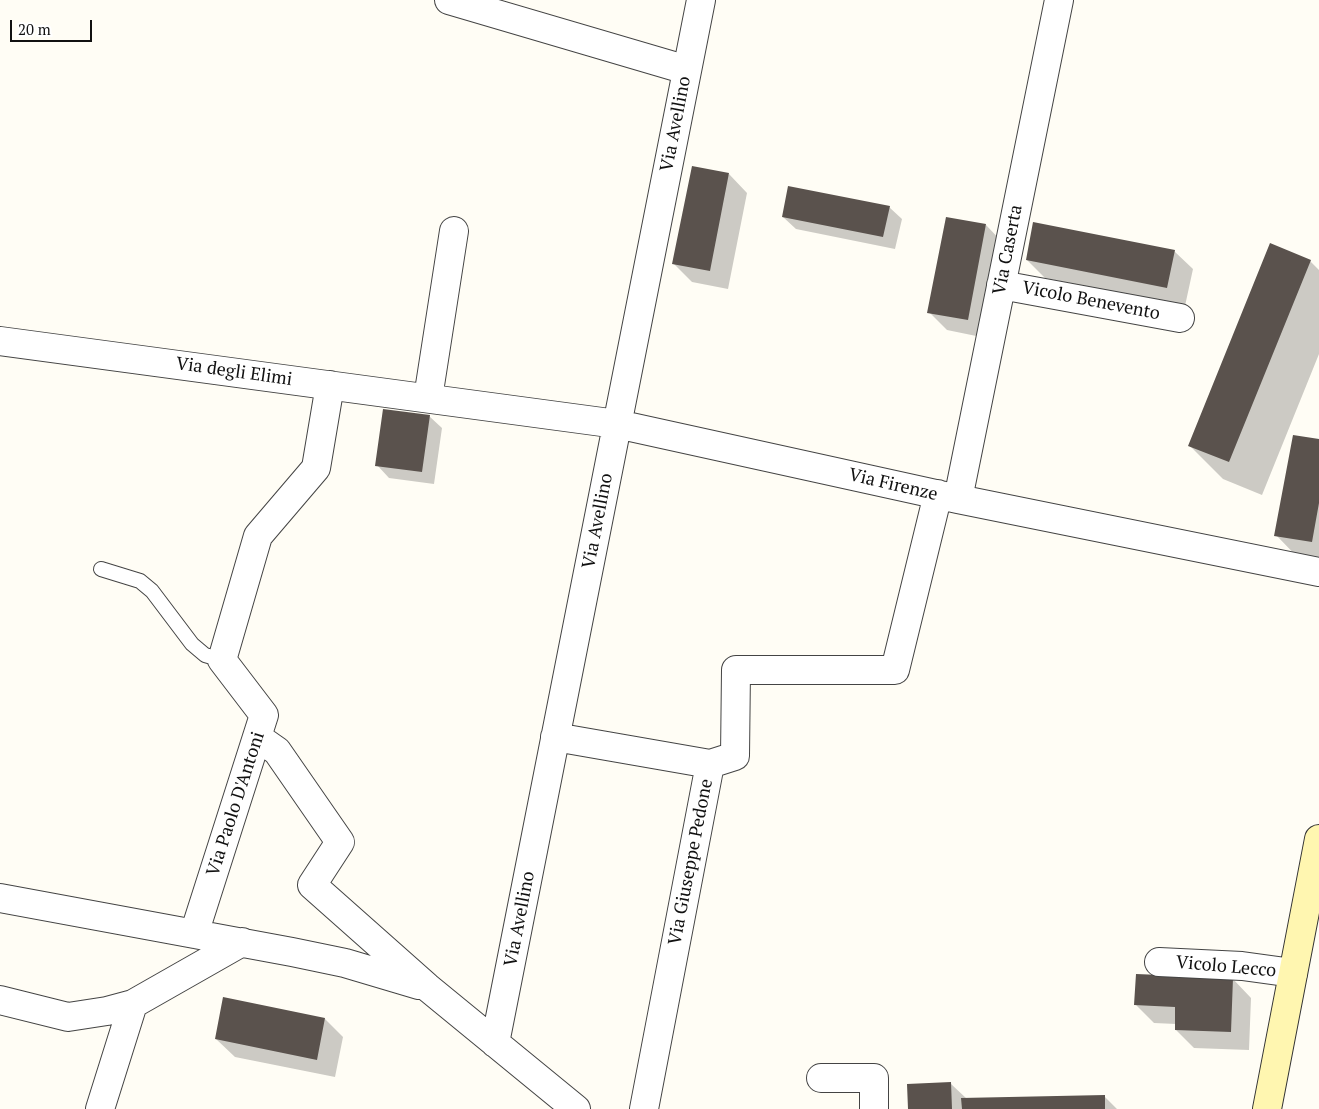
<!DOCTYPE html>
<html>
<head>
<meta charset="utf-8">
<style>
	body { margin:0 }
	#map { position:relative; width:1319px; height:1109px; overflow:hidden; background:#fffdf5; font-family:"PT Serif",serif }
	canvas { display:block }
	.scale { position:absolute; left:10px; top:20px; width:82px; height:22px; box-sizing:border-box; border:2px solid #111; border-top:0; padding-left:6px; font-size:15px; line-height:18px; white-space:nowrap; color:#111; -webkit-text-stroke:4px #fff; paint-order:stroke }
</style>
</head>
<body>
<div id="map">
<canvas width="1319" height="1109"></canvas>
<div class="scale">20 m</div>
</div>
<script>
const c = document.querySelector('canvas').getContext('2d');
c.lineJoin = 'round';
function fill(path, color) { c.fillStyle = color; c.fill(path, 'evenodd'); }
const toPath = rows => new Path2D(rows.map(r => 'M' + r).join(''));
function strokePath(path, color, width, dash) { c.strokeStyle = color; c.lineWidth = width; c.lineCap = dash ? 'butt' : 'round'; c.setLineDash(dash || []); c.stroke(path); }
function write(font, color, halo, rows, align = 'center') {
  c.font = font + ' "PT Serif",serif'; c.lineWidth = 5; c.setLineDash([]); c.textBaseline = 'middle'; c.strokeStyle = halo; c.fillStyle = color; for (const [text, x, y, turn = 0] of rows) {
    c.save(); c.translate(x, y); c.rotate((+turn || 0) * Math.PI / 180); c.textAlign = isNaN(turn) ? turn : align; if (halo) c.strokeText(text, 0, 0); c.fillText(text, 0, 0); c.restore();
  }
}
fill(toPath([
	[729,174,747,193,728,289,692,282,673,263],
	[889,207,902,219,895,249,796,229,783,217],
	[986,225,1004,244,986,338,947,330,929,312],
	[1174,251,1193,269,1185,306,1045,278,1027,260],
	[1310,261,1319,270,1319,354,1262,495,1223,479,1190,446],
	[429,416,442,428,434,484,389,478,377,465],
	[1319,440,1319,571,1309,569,1276,535],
	[1233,979,1251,998,1249,1050,1194,1048,1176,1030,1176,1024,1154,1023,1136,1005],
	[325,1019,343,1037,335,1077,235,1057,216,1039],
	[950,1083,967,1099,1105,1097,1117,1109,909,1109]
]), '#0003');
fill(toPath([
	[692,166,729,173,710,271,672,264],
	[788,186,890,206,883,237,782,217],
	[946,217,986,224,968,320,927,313],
	[1033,222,1175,250,1167,288,1026,260],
	[1270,243,1311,260,1229,462,1188,446],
	[383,409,430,415,422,472,375,466],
	[1293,435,1319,439,1319,503,1312,542,1274,536],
	[1136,974,1233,978,1231,1032,1175,1030,1175,1007,1134,1005],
	[223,997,325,1018,317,1060,215,1039],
	[951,1082,952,1109,908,1109,907,1084],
	[1105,1095,1105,1109,962,1109,961,1098]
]), '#5a524d');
const lane = toPath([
	[101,569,140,581,152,591,192,644,205,655,222,660]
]);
const street = toPath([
	[449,0,687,70],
	[1001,285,1180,318],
	[0,341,617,424,958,499,1319,572],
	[428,398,454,231],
	[958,499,1059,0],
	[257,737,277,751,340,842,312,885,427,987,576,1109],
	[555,737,710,764],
	[0,898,292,952,345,963,419,985],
	[194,934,264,715,222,660,258,536,316,468,330,385],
	[1159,962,1242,966,1293,973],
	[0,1000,68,1017,107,1011,133,1004,242,942],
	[495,1043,701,0],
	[821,1078,874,1078,874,1109],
	[100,1109,133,1004],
	[644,1109,710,764,735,756,736,670,895,670,938,494]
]);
const secondary = toPath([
	[1267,1109,1319,839]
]);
strokePath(lane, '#444', 16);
strokePath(street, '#444', 30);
strokePath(secondary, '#333', 30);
strokePath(lane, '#fff', 14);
strokePath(street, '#fff', 28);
strokePath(secondary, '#fff6b0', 28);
write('18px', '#111', '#fff', [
	["Via Avellino",676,124,-79],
	["Via Caserta",1008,250,-79],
	["Vicolo Benevento",1091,301,11],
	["Via degli Elimi",234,372,8],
	["Via Firenze",893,485,13],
	["Via Avellino",598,521,-79],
	["Via Paolo D'Antoni",236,804,-72],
	["Via Giuseppe Pedone",691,862,-79],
	["Via Avellino",520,919,-79],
	["Vicolo Lecco",1226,967,5]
]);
</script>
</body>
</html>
